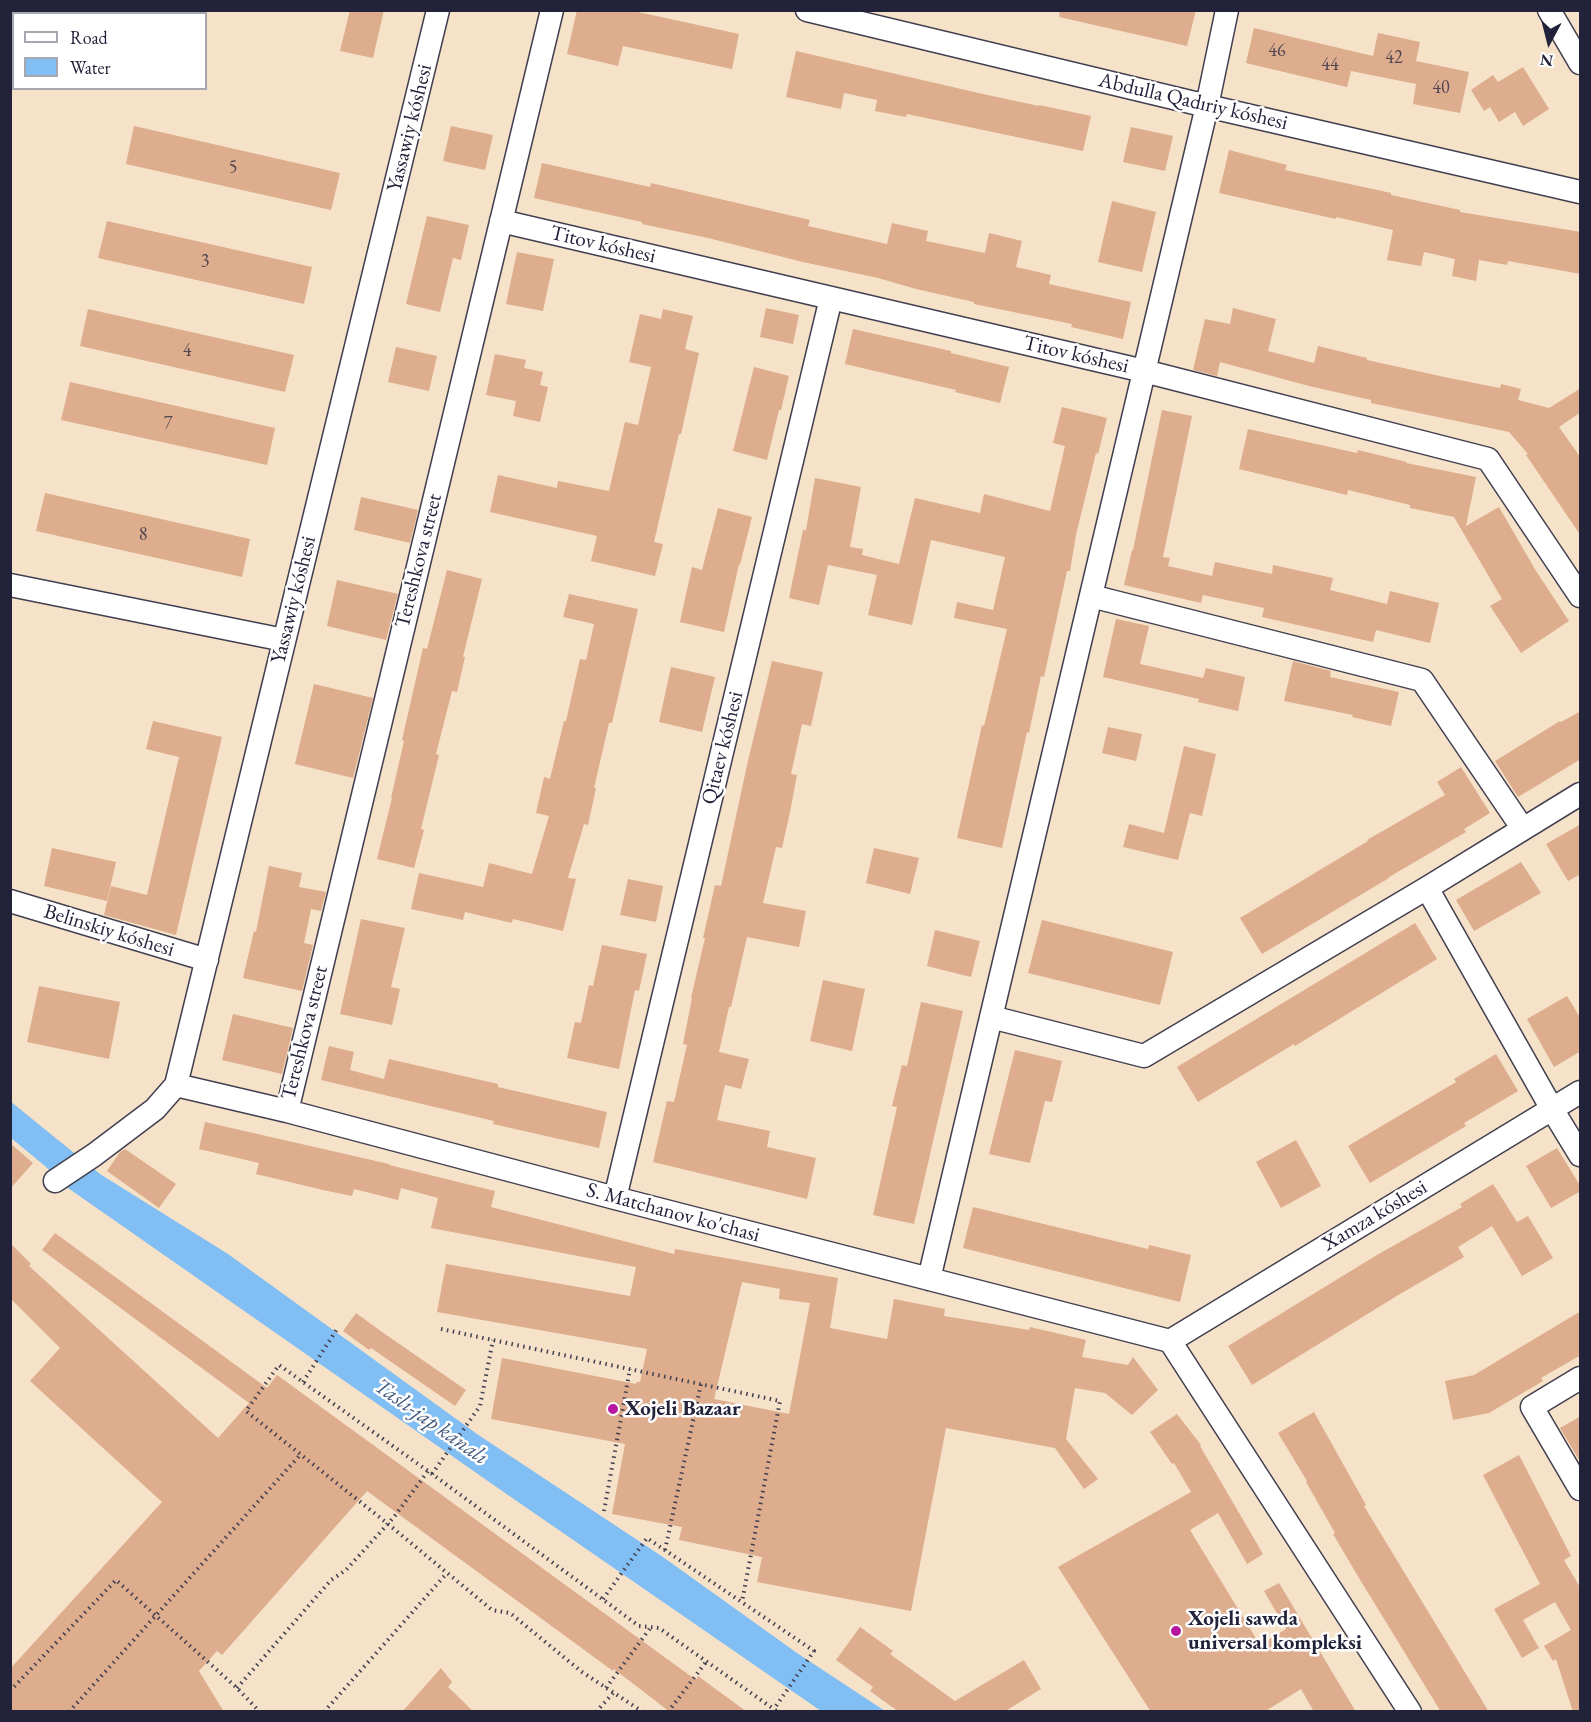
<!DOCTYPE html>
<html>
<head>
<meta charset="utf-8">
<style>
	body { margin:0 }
	#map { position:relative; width:1591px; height:1722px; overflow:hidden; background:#f5e2c8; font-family:"EB Garamond",serif }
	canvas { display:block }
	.frame { position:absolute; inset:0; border:12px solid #22223b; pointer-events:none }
	.legend { position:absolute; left:12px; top:12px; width:195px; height:78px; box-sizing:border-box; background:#fff; border:2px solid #a7a7b1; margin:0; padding:8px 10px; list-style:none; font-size:18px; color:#22223b }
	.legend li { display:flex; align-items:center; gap:12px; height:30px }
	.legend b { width:30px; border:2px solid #a7a7b1 }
	.north { position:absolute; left:1519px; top:12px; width:60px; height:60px; -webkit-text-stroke:4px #fff; paint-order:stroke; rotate:187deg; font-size:16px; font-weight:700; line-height:24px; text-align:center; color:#22223b }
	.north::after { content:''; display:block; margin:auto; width:21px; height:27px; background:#22223b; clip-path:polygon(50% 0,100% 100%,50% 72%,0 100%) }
</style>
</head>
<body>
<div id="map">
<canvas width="1591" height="1722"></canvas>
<div class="frame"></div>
<ul class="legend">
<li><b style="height:8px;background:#fff"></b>Road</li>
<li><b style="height:16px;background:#81bef4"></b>Water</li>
</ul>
<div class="north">N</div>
</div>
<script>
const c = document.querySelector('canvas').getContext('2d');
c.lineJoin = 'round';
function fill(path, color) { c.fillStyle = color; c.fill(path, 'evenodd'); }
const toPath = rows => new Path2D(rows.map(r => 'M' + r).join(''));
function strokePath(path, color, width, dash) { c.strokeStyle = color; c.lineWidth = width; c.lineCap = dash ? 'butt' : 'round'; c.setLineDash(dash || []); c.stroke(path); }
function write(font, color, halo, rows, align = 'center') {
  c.font = font + ' "EB Garamond",serif'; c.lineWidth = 5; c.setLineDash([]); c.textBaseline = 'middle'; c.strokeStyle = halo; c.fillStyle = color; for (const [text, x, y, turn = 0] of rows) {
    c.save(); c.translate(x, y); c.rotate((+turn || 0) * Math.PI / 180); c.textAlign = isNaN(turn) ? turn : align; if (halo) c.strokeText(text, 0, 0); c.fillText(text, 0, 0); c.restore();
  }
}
fill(toPath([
	[10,1101,100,1174,228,1254,477,1434,663,1557,797,1653,885,1711,821,1711,495,1486,68,1188,45,1166,11,1138]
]), '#81bef4');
fill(toPath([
	[350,10,384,10,373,58,340,51],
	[577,10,629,10,739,34,732,69,623,46,618,66,567,54],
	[1060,10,1196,10,1187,46,1059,17],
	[1254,28,1373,56,1378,33,1420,42,1416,61,1469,72,1460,113,1413,104,1416,84,1351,71,1347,87,1246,63],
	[796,51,983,94,1039,106,1039,105,1091,116,1083,151,907,114,906,117,875,111,877,100,844,93,841,109,786,97],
	[1523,67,1549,109,1523,126,1515,112,1499,122,1490,107,1484,111,1471,90,1493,75,1498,82],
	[134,126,340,173,331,210,126,164],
	[451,126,493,135,485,170,443,161],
	[1131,127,1173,136,1165,171,1123,162],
	[1229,150,1287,165,1285,170,1391,193,1391,195,1460,210,1460,212,1581,232,1581,274,1508,261,1507,265,1479,260,1476,281,1452,276,1455,259,1424,252,1421,266,1387,260,1393,230,1336,217,1336,219,1277,206,1219,193],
	[542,163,650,187,651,183,763,209,810,220,808,226,887,244,892,223,928,231,926,241,985,253,989,233,1022,241,1016,267,1051,275,1049,284,1131,302,1123,339,1071,327,1072,324,974,304,974,302,916,289,878,278,803,262,708,238,642,224,642,222,534,198],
	[1112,201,1156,212,1142,272,1098,262],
	[427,216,469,225,461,260,453,258,440,312,406,304],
	[107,221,312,267,304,304,98,258],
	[517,252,554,259,543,311,506,304],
	[766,308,799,315,793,344,760,337],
	[1233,308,1276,319,1268,351,1314,363,1318,346,1367,358,1367,360,1449,378,1500,388,1501,384,1521,389,1518,400,1549,408,1581,388,1581,412,1559,427,1581,458,1581,536,1526,455,1528,454,1509,432,1371,403,1371,400,1309,386,1220,362,1217,376,1193,370,1205,319,1230,324],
	[88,309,294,355,285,392,80,346],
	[663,309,693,316,685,349,699,353,681,434,679,434,654,542,663,544,655,576,591,561,597,536,490,512,498,475,557,488,558,481,609,491,625,422,638,425,651,367,629,362,640,314,661,319],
	[853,329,951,351,951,353,1009,367,1000,403,955,392,956,390,845,364],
	[396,347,437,356,429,391,388,382],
	[495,354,526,360,524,368,543,372,540,385,548,387,540,422,513,416,516,401,486,395],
	[754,367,789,376,781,410,779,410,767,460,733,451],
	[70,382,275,428,267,465,61,420],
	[1062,407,1107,418,1098,454,1096,453,1076,535,1070,571,1067,571,1044,677,1041,676,1029,733,1027,732,1002,848,957,838,982,725,984,726,1007,629,954,618,957,602,993,610,1005,557,931,540,912,625,868,615,877,575,828,565,819,605,789,598,803,530,806,530,815,478,861,487,850,547,863,549,862,555,899,564,915,498,980,513,984,494,1050,511,1065,446,1053,443],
	[1162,410,1192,416,1163,557,1170,558,1168,566,1212,576,1215,562,1272,574,1273,565,1333,578,1330,590,1387,604,1390,591,1439,603,1430,643,1376,630,1373,642,1262,617,1264,608,1203,595,1201,603,1124,585,1132,550,1133,550],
	[1248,429,1357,453,1358,450,1407,462,1406,463,1476,477,1466,526,1499,507,1536,571,1569,621,1521,653,1490,606,1502,599,1454,517,1410,508,1410,505,1348,490,1347,495,1239,469],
	[45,493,250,539,242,577,36,531],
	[361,497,418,510,410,543,354,530],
	[718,508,752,517,740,565,739,564,724,632,680,622,692,567,702,570],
	[447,570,482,579,463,657,465,657,457,692,452,691,436,754,439,755,421,829,424,830,414,868,377,859,392,798,391,798,404,741,402,740,423,648,427,649],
	[337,580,398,594,386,640,327,626],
	[569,594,638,609,612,723,609,723,594,788,596,788,588,825,584,824,568,878,576,879,563,931,513,919,512,923,465,912,463,920,411,909,419,873,483,887,489,863,532,874,549,816,536,813,544,777,550,779,564,721,566,721,580,659,586,660,594,624,563,617],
	[1116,619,1149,626,1140,664,1203,678,1206,668,1245,677,1238,711,1198,702,1199,699,1103,677],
	[772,661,823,672,811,726,802,724,791,774,797,775,790,812,782,848,776,847,763,903,806,911,799,947,747,937,731,1007,729,1007,719,1052,749,1059,741,1089,725,1085,717,1120,770,1131,767,1147,816,1158,807,1199,653,1162,667,1101,674,1102,687,1045,683,1044,692,998,691,998,705,938,703,938,715,885,721,886,747,765],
	[1293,661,1331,671,1330,677,1399,692,1391,726,1352,717,1353,715,1284,701],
	[671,667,715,677,702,732,659,722],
	[314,684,373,698,353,778,295,764],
	[1581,711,1581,759,1518,797,1495,761,1560,721,1561,722],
	[153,721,222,737,176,935,104,915,111,886,147,895,179,757,146,749],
	[1108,727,1142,734,1136,761,1102,753],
	[1184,746,1216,754,1202,816,1190,813,1178,860,1123,847,1129,824,1164,833],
	[1461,767,1490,813,1464,829,1466,832,1389,877,1389,878,1262,954,1240,918,1368,841,1367,840,1445,795,1437,782],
	[1581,824,1581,874,1568,881,1546,844],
	[52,848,116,862,107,901,44,886],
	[874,848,919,858,910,894,866,883],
	[1521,862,1541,893,1474,931,1456,900],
	[269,866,302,873,299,887,326,892,321,911,311,909,304,943,313,945,302,991,243,978,254,931,256,932],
	[628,879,663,886,656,922,620,915],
	[361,919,405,928,391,987,400,989,392,1025,340,1014],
	[1042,920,1173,952,1160,1005,1028,973],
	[1415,923,1437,959,1295,1046,1294,1044,1198,1102,1177,1067],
	[935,930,980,941,971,977,927,966],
	[602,945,647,954,639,991,635,990,619,1069,567,1058,575,1022,581,1023,589,985,593,986],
	[823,980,865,989,852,1051,810,1041],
	[39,986,120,1002,109,1059,27,1042],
	[1567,996,1581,1019,1581,1051,1554,1067,1527,1019],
	[921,1002,963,1011,914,1224,873,1215,897,1107,892,1106,902,1065,907,1066],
	[233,1014,293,1028,282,1074,222,1060],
	[329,1046,354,1052,350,1070,384,1079,389,1059,498,1084,498,1087,607,1112,599,1148,493,1124,494,1121,321,1080],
	[1015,1050,1062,1061,1052,1102,1045,1101,1030,1163,989,1154],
	[1496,1054,1518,1091,1464,1123,1466,1126,1370,1183,1348,1146,1456,1082,1454,1079],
	[205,1122,389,1164,389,1165,495,1191,491,1207,674,1254,675,1249,838,1278,830,1328,887,1339,894,1299,945,1309,944,1316,1029,1330,1030,1327,1086,1340,1082,1357,1128,1365,1133,1357,1158,1390,1132,1415,1105,1393,1075,1388,1066,1439,1098,1479,1084,1489,1055,1448,946,1428,911,1611,757,1582,762,1557,679,1540,682,1527,612,1514,625,1444,491,1419,502,1358,636,1384,636,1382,640,1382,647,1349,437,1312,446,1264,630,1296,636,1267,431,1228,438,1198,401,1188,398,1200,354,1189,352,1196,323,1190,256,1174,259,1163,199,1149],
	[742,1282,780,1289,779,1299,810,1303,789,1414,714,1399],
	[1296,1140,1321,1186,1281,1208,1256,1162],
	[10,1143,33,1163,10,1189],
	[1557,1148,1581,1187,1581,1191,1551,1208,1526,1166],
	[125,1149,176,1184,159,1208,107,1171,120,1152],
	[1493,1184,1517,1222,1528,1216,1553,1258,1522,1276,1492,1226,1458,1247,1464,1257,1400,1294,1252,1385,1228,1346,1377,1255,1462,1207,1460,1204],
	[973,1207,1148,1249,1149,1245,1191,1255,1180,1302,963,1248],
	[55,1233,267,1388,277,1375,696,1680,698,1676,747,1712,670,1712,614,1669,613,1671,367,1491,222,1655,217,1651,199,1671,224,1712,10,1712,10,1669,162,1502,30,1381,60,1348,10,1298,10,1243,31,1264,29,1266,218,1438,249,1403,42,1250],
	[1581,1311,1581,1355,1541,1378,1543,1381,1489,1413,1453,1420,1445,1381,1474,1375],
	[356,1313,382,1332,466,1390,455,1406,371,1348,369,1350,343,1331],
	[1314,1412,1366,1505,1364,1506,1489,1712,1441,1712,1359,1578,1333,1534,1335,1533,1306,1482,1307,1481,1278,1433],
	[1177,1414,1201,1445,1200,1446,1263,1554,1247,1564,1218,1513,1190,1530,1260,1645,1286,1629,1264,1591,1279,1583,1356,1712,1314,1712,1301,1689,1264,1712,1151,1712,1058,1567,1191,1492,1174,1463,1172,1464,1150,1432],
	[1581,1416,1581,1463,1560,1428],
	[1519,1455,1571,1556,1564,1560,1581,1589,1581,1712,1573,1712,1556,1659,1553,1661,1544,1646,1571,1630,1555,1602,1523,1620,1539,1648,1522,1658,1494,1609,1540,1584,1483,1475],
	[860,1627,893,1651,890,1654,955,1701,1024,1660,1041,1689,1004,1712,899,1712,870,1691,873,1687,836,1660],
	[441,1668,452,1682,448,1687,474,1712,402,1712]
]), '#ddad8e');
const minor = toPath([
	[807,10,1207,106,1580,192],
	[1549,10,1580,63],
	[501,221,1144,371,1488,459,1580,596],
	[10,585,284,640],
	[1091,596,1422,680,1523,829],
	[1427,888,1552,1109,1580,1155],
	[10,901,207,960],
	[991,1017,1144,1056,1427,888,1580,794],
	[176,1085,287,1111,615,1198,1170,1341],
	[287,1111,552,10],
	[55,1181,94,1155,155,1109,176,1085,438,10],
	[615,1198,831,298],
	[929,1279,1207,106,1227,10],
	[1170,1341,1580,1092],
	[1170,1341,1410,1712],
	[1580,1378,1532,1407,1580,1489]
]);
strokePath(minor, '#423f50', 25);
strokePath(toPath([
	[441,1329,780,1401,742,1602],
	[303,1382,337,1329],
	[432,1474,480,1406,493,1340],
	[604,1511,630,1369],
	[665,1550,701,1384],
	[603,1599,647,1538,814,1651,774,1709],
	[237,1688,331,1580,346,1570,394,1517,428,1471],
	[606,1688,651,1627],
	[10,1691,116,1580,237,1688,260,1712],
	[69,1712,300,1455],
	[324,1712,447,1573],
	[596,1712,614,1692],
	[643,1712,582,1672,510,1613,492,1610,388,1524,246,1411,279,1365,428,1471,639,1626,659,1628,778,1712],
	[668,1712,706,1662]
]), '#423f50', 4, [1.5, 4.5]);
strokePath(minor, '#fff', 22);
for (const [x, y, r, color] of [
	[613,1409,6,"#b5179e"],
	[1176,1631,6,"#b5179e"]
]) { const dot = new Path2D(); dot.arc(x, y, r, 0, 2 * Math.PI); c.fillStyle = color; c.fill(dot); strokePath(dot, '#fff', 2); }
write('18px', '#514550', null, [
	["46",1277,51],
	["42",1394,58],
	["44",1330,65],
	["40",1441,88],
	["5",233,168],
	["3",205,262],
	["4",187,351],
	["7",168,424],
	["8",143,535]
]);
write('21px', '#22223b', '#fff', [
	["Abdulla Qadıriy kóshesi",1193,102,13],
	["Yassawiy kóshesi",410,128,-76],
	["Titov kóshesi",603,245,13],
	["Titov kóshesi",1076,355,13],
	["Tereshkova street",419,561,-76],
	["Yassawiy kóshesi",294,600,-76],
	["Qitaev kóshesi",723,748,-76],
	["Belinskiy kóshesi",109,931,17],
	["Tereshkova street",305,1033,-76],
	["S. Matchanov ko'chasi",673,1213,15],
	["Xamza kóshesi",1375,1216,-31]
]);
write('bold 21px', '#22223b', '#fff', [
	["Xojeli Bazaar",625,1409],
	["Xojeli sawda",1188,1619],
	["universal kompleksi",1188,1643]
], 'left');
write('italic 22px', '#43597c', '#fff', [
	["Taslı-jap kanalı",431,1422,35]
]);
</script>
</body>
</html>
